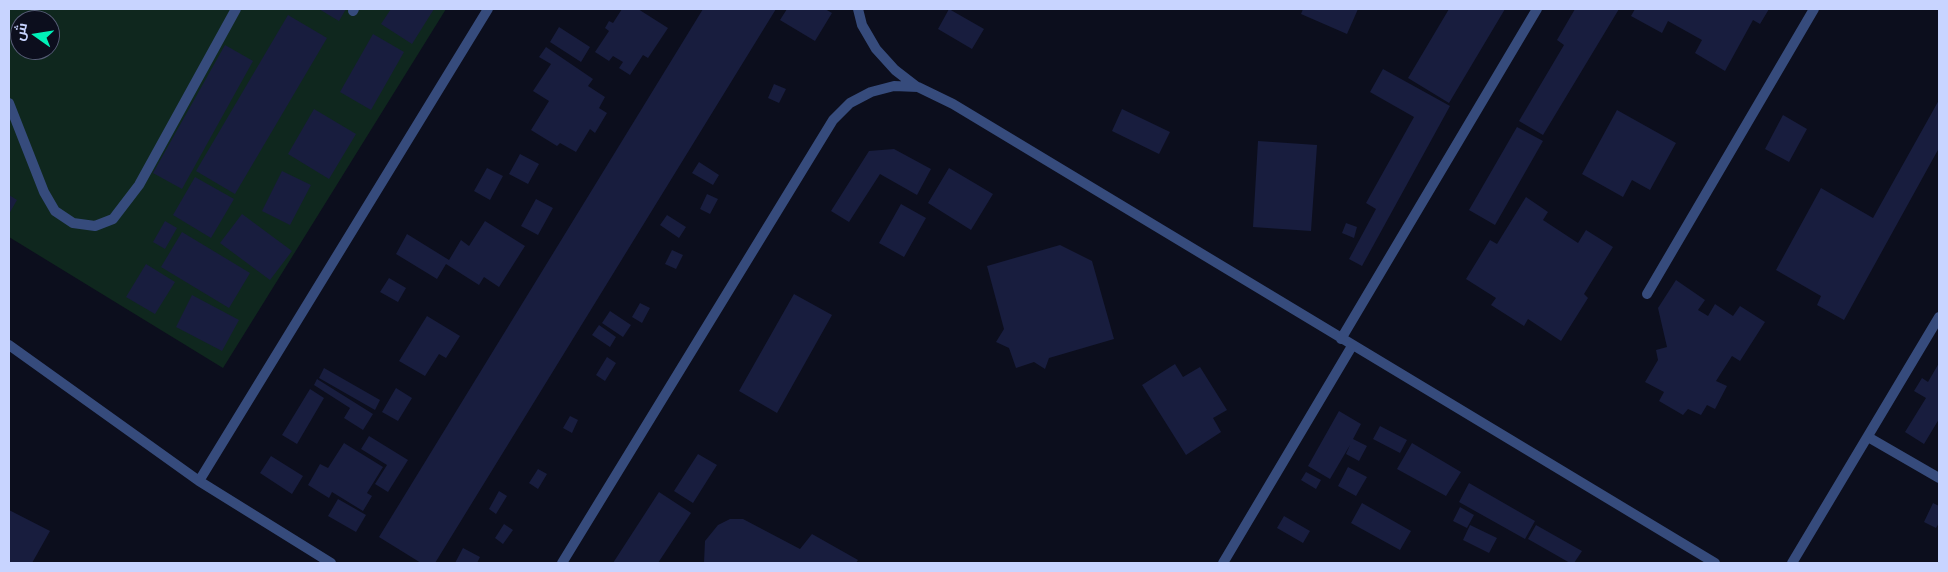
<!DOCTYPE html>
<html>
<head>
<meta charset="utf-8">
<style>
	body { margin:0 }
	#map { position:relative; width:1948px; height:572px; overflow:hidden; background:#0c0e1d; font-family:"Fira Sans",Cairo,sans-serif }
	canvas { display:block }
	.frame { position:absolute; inset:0; border:10px solid #c8d4ff; pointer-events:none }
	.north { position:absolute; left:10px; top:10px; width:50px; height:50px; box-sizing:border-box; background:#0c0e1d; border:1px solid #575d77; border-radius:50%; rotate:283deg; font-size:14px; font-weight:700; line-height:20px; text-align:center; color:#c8d4ff }
	.north::after { content:''; display:block; margin:auto; width:18px; height:22px; background:#01f1b8; clip-path:polygon(50% 0,100% 100%,50% 72%,0 100%) }
</style>
</head>
<body>
<div id="map">
<canvas width="1948" height="572"></canvas>
<div class="frame"></div>
<div class="north">ش</div>
</div>
<script>
const c = document.querySelector('canvas').getContext('2d');
c.lineJoin = 'round';
function fill(path, color) { c.fillStyle = color; c.fill(path, 'evenodd'); }
const toPath = rows => new Path2D(rows.map(r => 'M' + r).join(''));
function strokePath(path, color, width, dash) { c.strokeStyle = color; c.lineWidth = width; c.lineCap = dash ? 'butt' : 'round'; c.setLineDash(dash || []); c.stroke(path); }
fill(toPath([
	[9,9,446,9,223,368,9,237],
	[20,20,50,20,50,50,20,50]
]), '#0f271e');
fill(toPath([
	[319,9,346,9,339,21],
	[391,9,434,9,412,44,381,24],
	[622,9,638,9,668,28,648,58,643,55,630,75,619,68,623,62,613,56,609,61,595,52,609,31,605,28,609,21,613,23],
	[703,9,776,9,435,563,421,563,379,537],
	[787,9,825,9,832,13,815,41,780,20],
	[949,9,984,29,972,49,938,29],
	[1303,9,1358,9,1347,34,1301,14],
	[1449,9,1505,9,1449,103,1408,78],
	[1575,9,1619,9,1543,135,1519,121,1564,45,1557,40],
	[1635,9,1769,9,1760,24,1753,20,1725,71,1695,53,1702,40,1668,21,1662,33,1631,16],
	[288,15,327,38,235,194,196,171],
	[559,27,590,47,581,62,550,42],
	[373,34,404,52,371,110,340,92],
	[225,45,253,61,182,189,153,173],
	[546,47,593,79,588,86,605,97,599,108,607,113,595,133,590,129,576,152,560,143,557,146,531,130,549,101,533,91,551,64,539,57],
	[1383,69,1450,106,1362,266,1349,259,1376,209,1366,203,1414,117,1370,92],
	[774,84,786,89,779,103,768,98],
	[1939,100,1939,148,1844,320,1817,305,1821,296,1776,270,1821,188,1873,218],
	[314,109,356,134,329,179,288,154],
	[1122,109,1170,132,1159,154,1112,131],
	[1617,110,1676,143,1650,190,1632,180,1623,197,1582,174],
	[1783,115,1807,129,1789,162,1765,149],
	[1517,127,1543,141,1495,225,1469,210],
	[1258,141,1317,145,1311,231,1253,227],
	[894,149,931,169,917,195,880,174,849,222,831,211,869,151],
	[520,154,539,164,528,184,509,174],
	[699,162,719,175,713,185,692,173],
	[487,168,503,176,490,200,474,191],
	[949,168,993,194,971,230,928,203],
	[282,171,311,185,290,225,262,211],
	[195,177,234,199,211,238,173,215],
	[707,194,718,199,710,214,700,209],
	[9,195,17,200,9,214],
	[1526,197,1548,212,1543,220,1578,243,1586,230,1613,247,1584,294,1588,298,1561,341,1528,319,1524,326,1491,305,1496,298,1466,279,1490,240,1497,244],
	[536,199,553,208,538,235,521,226],
	[901,204,926,218,904,257,879,243],
	[242,214,292,251,270,280,220,243],
	[667,215,686,227,679,238,660,225],
	[165,221,177,228,165,249,153,242],
	[485,221,525,246,499,287,484,277,479,285,446,264,437,279,396,254,407,234,449,260,461,240,469,246],
	[1346,223,1357,227,1354,238,1342,233],
	[182,232,250,273,229,308,161,267],
	[1060,245,1092,261,1114,339,1049,358,1045,369,1034,362,1016,368,1009,348,996,342,1004,329,987,266],
	[672,250,683,255,676,269,665,264],
	[146,264,175,282,155,314,126,297],
	[389,278,406,288,398,302,380,292],
	[1676,280,1705,300,1698,310,1708,316,1715,304,1733,316,1740,306,1765,322,1740,361,1732,356,1716,381,1727,386,1715,409,1707,405,1701,415,1688,409,1683,415,1659,401,1664,392,1645,382,1658,360,1656,350,1667,347,1658,308],
	[794,294,832,315,777,413,739,391],
	[192,295,239,320,222,351,176,327],
	[640,303,650,308,642,323,632,317],
	[610,311,631,325,623,337,602,323],
	[427,316,460,336,446,358,439,354,425,376,399,361],
	[599,325,616,337,610,347,592,335],
	[607,357,616,363,605,381,596,375],
	[1939,363,1939,419,1924,444,1905,432,1926,398,1914,391,1922,378,1928,382],
	[1175,364,1183,377,1200,367,1227,410,1213,418,1221,432,1186,455,1142,385],
	[324,368,380,400,375,410,319,378],
	[317,379,373,414,363,430,344,418,350,408,314,385],
	[396,388,412,398,398,421,382,412],
	[310,389,324,398,297,444,282,435],
	[1339,411,1361,424,1353,439,1367,446,1359,461,1346,454,1350,445,1330,479,1308,466],
	[570,416,578,420,572,433,563,428],
	[1380,426,1407,440,1400,453,1373,439],
	[369,436,408,460,388,492,375,484,387,465,361,449],
	[344,443,383,467,367,493,372,496,363,511,332,492,329,498,308,485,320,464,328,468],
	[1412,443,1461,472,1446,496,1397,469],
	[698,454,717,465,693,503,674,491],
	[271,456,303,476,292,494,260,473],
	[1348,467,1367,477,1356,496,1338,486],
	[538,469,547,474,538,489,529,483],
	[1306,472,1321,480,1316,489,1301,480],
	[1469,483,1535,521,1525,539,1459,502],
	[499,491,507,496,496,514,489,509],
	[659,492,691,513,658,563,613,563],
	[338,499,366,515,356,532,328,516],
	[1362,503,1411,531,1400,550,1351,523],
	[1933,503,1939,506,1939,523,1936,528,1924,522],
	[1460,507,1474,515,1467,528,1453,521],
	[9,510,50,531,32,563,9,563],
	[1284,516,1310,531,1303,543,1277,528],
	[730,519,743,519,800,549,812,534,858,560,856,563,704,563,705,541,718,525],
	[504,524,513,530,503,544,495,538],
	[1470,525,1497,538,1489,553,1463,540],
	[1536,525,1582,551,1574,563,1570,563,1528,539],
	[463,548,480,557,477,563,455,563]
]), '#181d3e');
strokePath(toPath([
	[353,11,354,9],
	[9,103,44,192,55,211,73,223,95,226,113,219,139,185,236,9],
	[1647,294,1814,9]
]), '#364b7c', 10);
strokePath(toPath([
	[858,9,862,25,876,49,895,70,917,87],
	[1341,339,1537,9],
	[9,345,199,481,331,563],
	[1868,437,1939,478],
	[199,481,488,9],
	[562,563,833,120,850,103,871,92,894,86,918,87,953,104,1715,563],
	[1223,563,1352,346],
	[1792,563,1939,317]
]), '#364b7c', 10);
</script>
</body>
</html>
